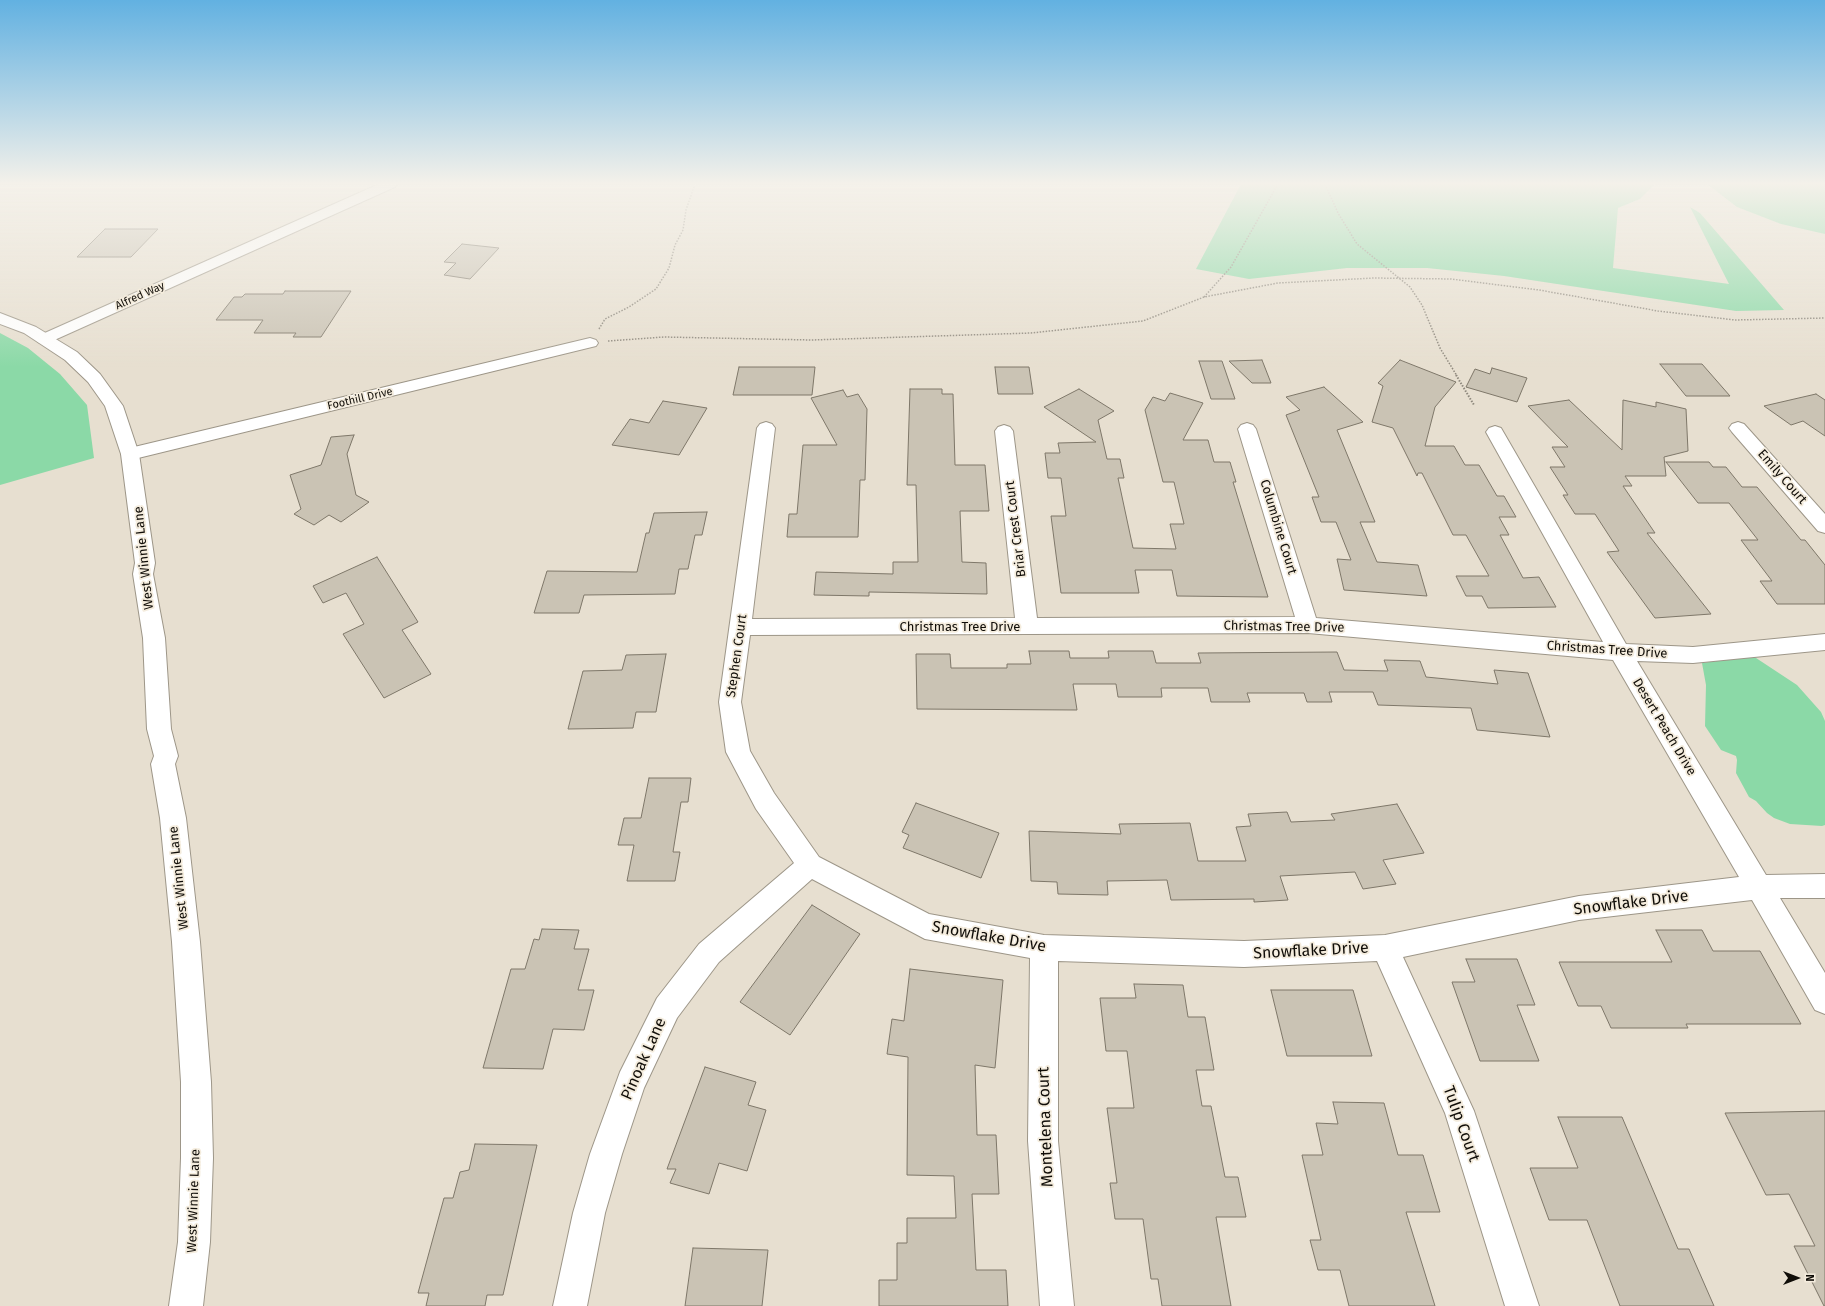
<!DOCTYPE html>
<html>
<head>
<meta charset="utf-8">
<style>
	body { margin:0 }
	#map { position:relative; width:1825px; height:1306px; overflow:hidden; background:#e7dfd0; font-family:"Fira Sans",sans-serif }
	canvas { display:block }
	.north { position:absolute; left:1777px; top:1258px; width:40px; height:40px; -webkit-text-stroke:3px #f4ecdd; paint-order:stroke; rotate:90deg; font-size:11px; font-weight:700; line-height:16px; text-align:center; color:#100d08 }
	.north::after { content:''; display:block; margin:auto; width:14px; height:18px; background:#100d08; clip-path:polygon(50% 0,100% 100%,50% 72%,0 100%) }
</style>
</head>
<body>
<div id="map">
<canvas width="1825" height="1306"></canvas>
<div class="north">N</div>
</div>
<script>
const c = document.querySelector('canvas').getContext('2d');
c.lineJoin = 'round';
function fill(path, color) { c.fillStyle = color; c.fill(path, 'evenodd'); }
const toPath = rows => new Path2D(rows.map(r => 'M' + r).join(''));
function strokePath(path, color, width, dash) { c.strokeStyle = color; c.lineWidth = width; c.lineCap = dash ? 'butt' : 'round'; c.setLineDash(dash || []); c.stroke(path); }
function write(font, color, halo, rows, align = 'center') {
  c.font = font + ' "Fira Sans",sans-serif'; c.lineWidth = 3.5; c.setLineDash([]); c.textBaseline = 'middle'; c.strokeStyle = halo; c.fillStyle = color; for (const [text, x, y, turn = 0] of rows) {
    c.save(); c.translate(x, y); c.rotate((+turn || 0) * Math.PI / 180); c.textAlign = isNaN(turn) ? turn : align; if (halo) c.strokeText(text, 0, 0); c.fillText(text, 0, 0); c.restore();
  }
}
fill(toPath([
	[1241,184,1655,184,1640,199,1618,208,1613,268,1729,284,1690,207,1700,213,1784,310,1736,311,1504,276,1427,268,1347,268,1249,279,1196,269],
	[1707,184,1825,184,1825,234,1781,224,1737,207],
	[0,333,28,348,60,374,87,405,94,458,0,485],
	[1753,656,1797,685,1821,712,1825,721,1825,825,1822,826,1790,824,1774,818,1767,813,1756,801,1749,797,1736,773,1737,760,1736,756,1721,750,1705,726,1706,685,1702,663]
]), '#8bd9a7');
const building = toPath([
	[105,229,158,229,131,257,77,257,105,229],
	[462,244,499,248,470,279,444,275,456,263,444,262,462,244],
	[285,291,351,291,321,337,293,337,296,333,254,333,263,320,216,320,234,297,242,297,245,294,283,294,285,291],
	[1262,360,1271,383,1252,383,1229,361,1262,360],
	[1400,360,1456,382,1435,407,1425,446,1454,446,1465,465,1479,465,1497,496,1504,496,1516,517,1499,517,1509,535,1500,535,1523,578,1539,577,1556,607,1488,608,1482,596,1466,596,1456,576,1489,576,1466,535,1453,535,1422,473,1418,473,1417,476,1393,428,1372,422,1383,386,1378,383,1400,360],
	[1199,361,1222,361,1235,399,1211,399,1199,361],
	[1660,364,1702,364,1730,396,1686,396,1660,364],
	[739,367,815,367,812,395,733,395,739,367],
	[995,367,1029,367,1033,394,998,394,995,367],
	[1492,368,1527,378,1517,402,1466,387,1475,369,1490,374,1492,368],
	[1324,387,1363,422,1337,430,1375,522,1360,522,1377,562,1418,565,1427,596,1344,590,1337,559,1351,560,1336,522,1321,522,1312,497,1319,497,1286,415,1300,410,1286,397,1324,387],
	[910,389,942,389,942,394,953,394,955,465,985,465,989,511,960,511,962,562,986,563,987,594,869,592,869,596,814,595,816,572,893,574,893,562,918,562,916,485,907,485,910,389],
	[1079,389,1114,411,1098,420,1107,459,1120,459,1124,478,1118,478,1133,548,1176,549,1170,524,1184,524,1174,482,1163,482,1145,410,1153,397,1165,401,1170,393,1203,403,1183,440,1208,440,1214,462,1230,462,1236,482,1233,482,1268,597,1177,596,1172,570,1135,570,1139,593,1061,593,1051,516,1066,516,1061,478,1048,478,1045,453,1060,453,1058,443,1096,442,1044,407,1079,389],
	[843,390,847,397,858,394,867,409,865,480,860,480,858,537,787,537,789,514,797,514,803,445,837,445,811,398,843,390],
	[1816,394,1825,400,1825,436,1803,421,1791,425,1764,406,1816,394],
	[1569,400,1622,450,1623,400,1656,407,1656,402,1686,409,1688,451,1664,457,1666,476,1625,476,1632,486,1623,486,1655,533,1647,533,1711,614,1655,618,1607,552,1619,551,1595,514,1575,514,1563,495,1568,495,1550,467,1565,467,1552,447,1568,447,1528,406,1569,400],
	[663,401,707,408,679,455,612,445,630,419,649,423,663,401],
	[354,435,347,454,356,495,369,502,341,522,329,515,314,525,294,514,301,509,290,475,321,465,331,437,354,435],
	[1666,462,1709,462,1713,467,1726,467,1742,487,1757,487,1801,540,1805,540,1825,565,1825,604,1777,604,1760,581,1772,581,1741,540,1758,540,1729,503,1698,503,1666,462],
	[707,512,702,535,695,535,688,569,679,569,675,594,584,595,579,613,534,613,547,571,637,572,646,533,649,533,654,513,707,512],
	[377,557,418,622,402,630,431,674,384,698,343,634,364,624,346,593,323,603,313,586,377,557],
	[1029,651,1069,651,1070,658,1109,658,1108,651,1153,651,1156,663,1201,663,1198,653,1337,652,1344,670,1388,671,1384,660,1420,661,1426,677,1498,684,1494,670,1528,673,1550,737,1477,730,1471,708,1378,705,1373,692,1329,692,1332,702,1307,702,1304,693,1247,693,1250,702,1211,702,1208,688,1161,688,1162,697,1118,697,1116,684,1073,684,1077,710,917,709,916,654,950,654,951,668,1007,668,1007,664,1031,664,1029,651],
	[666,654,656,712,636,712,633,728,568,729,583,671,622,670,626,655,666,654],
	[649,778,691,778,688,802,681,802,673,852,680,852,675,881,627,881,634,845,618,845,624,818,641,818,649,778],
	[916,803,999,833,981,878,903,848,909,835,902,832,916,803],
	[1397,804,1424,853,1383,860,1396,884,1363,889,1355,872,1280,876,1288,900,1254,902,1254,899,1171,900,1167,880,1107,881,1108,895,1058,894,1057,882,1031,881,1029,831,1121,834,1119,824,1190,823,1198,861,1246,861,1236,827,1251,826,1248,814,1287,812,1291,822,1335,820,1331,814,1397,804],
	[812,905,860,934,790,1035,740,1002,812,905],
	[542,929,579,930,574,949,589,949,578,990,594,990,584,1030,553,1029,543,1069,483,1068,511,969,525,969,534,939,539,940,542,929],
	[1656,930,1702,930,1713,951,1760,951,1801,1024,1686,1024,1688,1028,1611,1028,1601,1006,1578,1006,1559,962,1672,962,1656,930],
	[1466,959,1517,959,1535,1005,1517,1005,1539,1061,1480,1061,1452,982,1475,982,1466,959],
	[910,969,1003,980,995,1068,975,1065,977,1135,996,1135,999,1194,972,1194,976,1270,1006,1270,1008,1306,879,1306,879,1280,897,1280,897,1243,907,1243,907,1218,956,1218,954,1176,907,1175,908,1057,887,1054,892,1019,904,1021,910,969],
	[1134,984,1183,985,1188,1017,1205,1017,1214,1070,1196,1070,1202,1106,1211,1106,1225,1177,1238,1177,1246,1217,1216,1217,1231,1306,1162,1306,1158,1279,1151,1279,1143,1219,1115,1219,1110,1183,1117,1183,1107,1108,1134,1108,1127,1051,1106,1051,1100,998,1136,998,1134,984],
	[1271,990,1353,990,1372,1056,1287,1056,1271,990],
	[705,1067,756,1082,748,1105,766,1110,747,1171,719,1163,709,1194,670,1183,676,1169,667,1169,705,1067],
	[1333,1102,1384,1103,1398,1155,1423,1155,1440,1212,1406,1212,1435,1306,1349,1306,1340,1270,1318,1270,1310,1240,1321,1240,1302,1155,1323,1155,1316,1123,1338,1124,1333,1102],
	[1825,1111,1825,1306,1824,1306,1794,1246,1815,1246,1789,1194,1766,1195,1725,1113,1825,1111],
	[1558,1117,1622,1117,1678,1249,1689,1249,1714,1306,1620,1306,1587,1220,1549,1220,1530,1168,1578,1168,1558,1117],
	[475,1144,537,1145,503,1295,487,1295,485,1306,426,1306,429,1293,418,1293,444,1198,453,1198,460,1172,469,1170,475,1144],
	[693,1248,768,1250,762,1306,685,1306,693,1248]
]);
fill(building, '#cac3b4');
strokePath(building, '#7e7769', 1);
const minor = toPath([
	[379,184,397,184,395,187,50,342,44,344,38,342,36,339,38,336,379,184],
	[590,338,596,340,598,343,596,346,130,460,124,458,121,454,124,450,130,448,590,338],
	[766,422,772,424,775,428,752,619,1015,618,995,431,998,427,1004,425,1010,427,1013,431,1037,618,1295,617,1238,429,1241,425,1247,423,1253,425,1256,429,1316,618,1603,642,1486,432,1489,428,1495,426,1501,428,1626,644,1693,647,1825,634,1825,650,1693,663,1637,661,1766,875,1825,874,1825,898,1780,898,1825,973,1825,1014,1815,1010,1752,900,1579,920,1403,957,1474,1111,1539,1306,1505,1306,1445,1113,1377,961,1244,967,1058,961,1058,1141,1074,1306,1040,1306,1028,1141,1030,958,925,939,812,879,719,962,677,1018,644,1088,622,1154,605,1213,587,1306,553,1306,573,1213,590,1154,620,1072,657,998,699,944,794,863,756,809,726,752,719,702,757,428,760,424,766,422],
	[1308,633,1613,660,1739,877,1579,896,1385,935,1244,941,1044,935,929,914,819,857,774,793,750,751,741,702,750,635,1308,633],
	[1738,422,1744,424,1825,514,1825,533,1818,531,1732,432,1729,428,1732,424,1738,422]
]);
const tertiary = toPath([
	[0,313,36,327,77,352,100,374,123,406,139,454,155,563,153,574,165,638,171,729,178,756,175,764,186,818,200,942,211,1082,213,1158,210,1242,203,1306,169,1306,178,1242,181,1158,181,1082,172,942,160,818,151,764,154,756,147,729,143,638,133,574,135,563,121,454,105,406,88,382,65,360,24,333,0,324,0,313]
]);
strokePath(minor, '#9d9688', 2);
strokePath(tertiary, '#9d9688', 2);
strokePath(toPath([
	[1325,184,1338,213,1357,244,1410,287,1422,305,1440,348,1457,376],
	[1204,297,1231,267,1278,184],
	[599,329,605,319,629,307,656,289,669,268,675,245,683,230,686,210,695,184],
	[608,341,664,337,811,340,1031,333,1143,321,1204,297,1278,283,1374,278,1451,279,1539,290,1658,311,1735,320,1825,318]
]), '#8d877c', 1.5, [1.5, 1.5]);
strokePath(toPath([
	[1456,375,1474,405]
]), '#8d877c', 2, [1.5, 1.5]);
fill(minor, '#fff');
fill(tertiary, '#fff');
const sky = c.createLinearGradient(0, 0, 0, 367);
sky.addColorStop(0, '#62b1e1');
sky.addColorStop(0.5, '#f4f1ea');
sky.addColorStop(1, '#f4f1ea00');
c.fillStyle = sky;
c.fillRect(0, 0, 1825, 367);
write('11px', '#100d08', '#f4ecdd', [
	["Alfred Way",140,296,-24],
	["Foothill Drive",360,399,-13]
]);
write('13px', '#100d08', '#f4ecdd', [
	["Emily Court",1782,477,49],
	["Columbine Court",1278,527,73],
	["Briar Crest Court",1016,529,-97],
	["West Winnie Lane",144,558,-96],
	["Christmas Tree Drive",960,627],
	["Christmas Tree Drive",1284,627,1],
	["Christmas Tree Drive",1607,650,4],
	["Stephen Court",737,656,-82],
	["Desert Peach Drive",1664,727,59],
	["West Winnie Lane",179,878,-96],
	["West Winnie Lane",194,1201,-88]
]);
write('16px', '#100d08', '#f4ecdd', [
	["Snowflake Drive",1631,903,-7],
	["Snowflake Drive",989,937,10],
	["Snowflake Drive",1311,951,-3],
	["Pinoak Lane",644,1059,-66],
	["Tulip Court",1461,1124,70],
	["Montelena Court",1046,1127,-92]
]);
</script>
</body>
</html>
